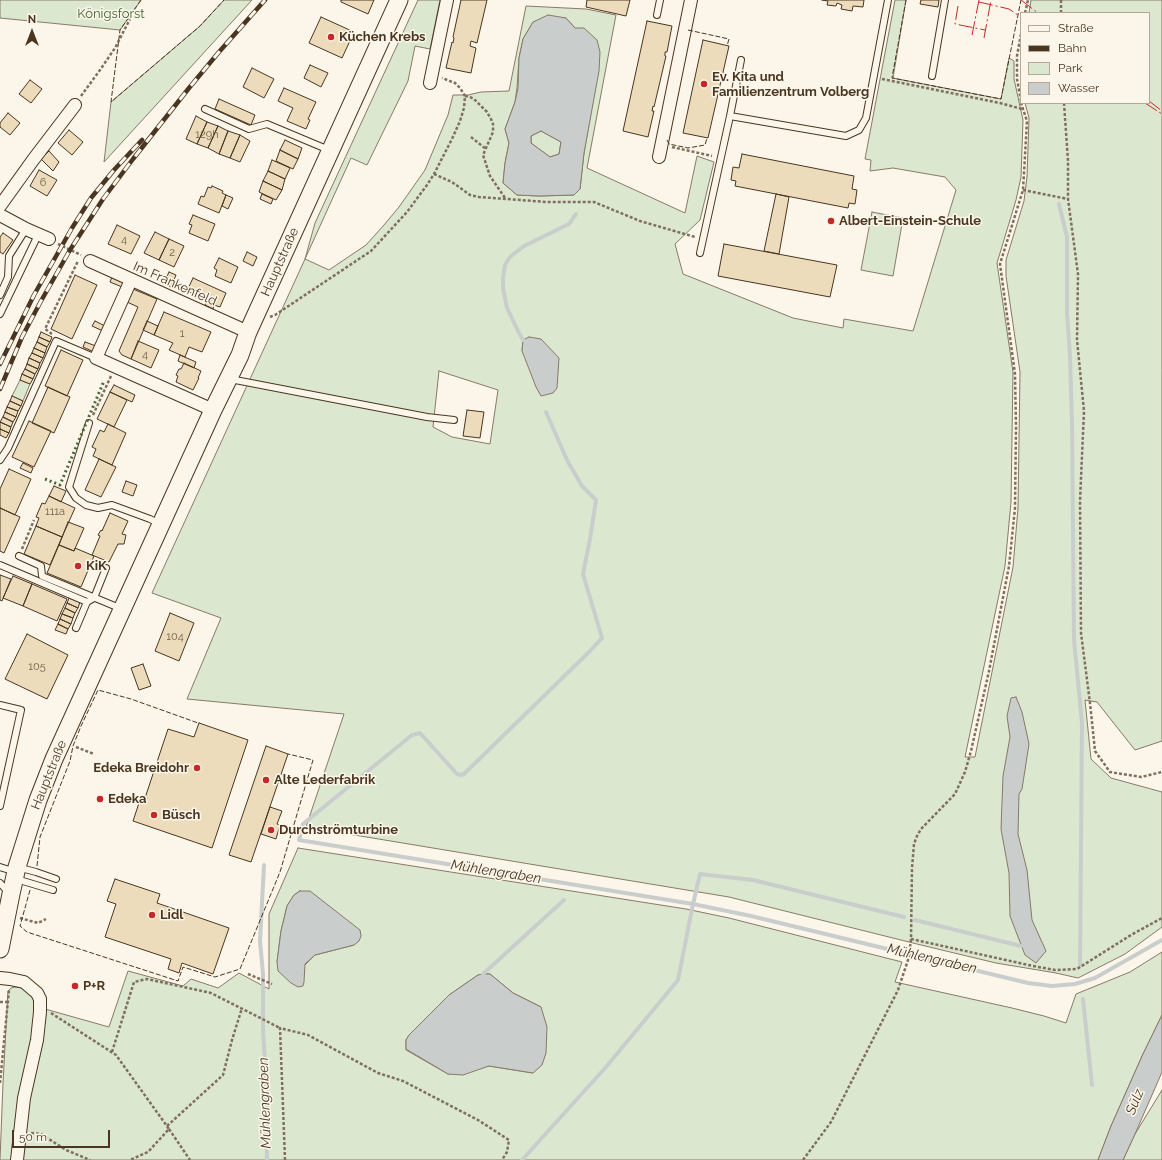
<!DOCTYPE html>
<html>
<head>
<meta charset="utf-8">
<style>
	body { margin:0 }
	#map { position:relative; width:1162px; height:1160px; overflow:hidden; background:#fbf6e9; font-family:Raleway,sans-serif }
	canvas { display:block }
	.legend { position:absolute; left:1020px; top:12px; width:130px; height:92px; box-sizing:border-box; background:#fbf6e9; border:1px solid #b4a999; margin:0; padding:5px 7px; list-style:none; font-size:12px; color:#4a3520 }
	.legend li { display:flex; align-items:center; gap:8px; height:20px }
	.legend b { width:20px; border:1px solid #b4a999 }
	.north { position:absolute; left:12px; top:12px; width:40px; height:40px; -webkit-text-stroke:3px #fbf6e9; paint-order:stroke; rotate:0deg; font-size:11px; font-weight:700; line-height:16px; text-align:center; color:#4a3520 }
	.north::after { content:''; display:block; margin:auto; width:14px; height:18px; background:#4a3520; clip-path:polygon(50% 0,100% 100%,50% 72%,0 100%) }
	.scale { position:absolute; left:12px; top:1130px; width:98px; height:18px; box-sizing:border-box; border:2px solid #4a3520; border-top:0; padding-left:5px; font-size:12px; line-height:14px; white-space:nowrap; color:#4a3520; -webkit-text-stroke:3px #fbf6e9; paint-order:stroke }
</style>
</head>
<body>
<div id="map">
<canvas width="1162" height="1160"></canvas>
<ul class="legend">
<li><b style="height:5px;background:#fbf6e9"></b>Straße</li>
<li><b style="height:5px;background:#4a3520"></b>Bahn</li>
<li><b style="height:11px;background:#dce7d0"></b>Park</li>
<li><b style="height:11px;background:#c9cecd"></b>Wasser</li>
</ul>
<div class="north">N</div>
<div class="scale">50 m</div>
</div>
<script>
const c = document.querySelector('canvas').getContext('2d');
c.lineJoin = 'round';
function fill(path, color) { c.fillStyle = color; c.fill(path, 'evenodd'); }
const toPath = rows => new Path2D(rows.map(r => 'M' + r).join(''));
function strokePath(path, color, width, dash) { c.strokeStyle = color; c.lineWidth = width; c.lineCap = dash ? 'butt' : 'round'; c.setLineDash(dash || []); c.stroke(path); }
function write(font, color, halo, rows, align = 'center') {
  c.font = font + ' Raleway,sans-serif'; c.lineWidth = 3; c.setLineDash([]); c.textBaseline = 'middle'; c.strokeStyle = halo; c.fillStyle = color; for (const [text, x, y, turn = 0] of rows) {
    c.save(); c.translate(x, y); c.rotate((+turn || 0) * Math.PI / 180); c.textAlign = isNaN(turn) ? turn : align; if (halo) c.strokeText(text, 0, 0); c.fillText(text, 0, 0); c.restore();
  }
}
const green = toPath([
	[0,0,141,0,120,30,0,18,0,0],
	[224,0,252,0,104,162,111,102,200,26,224,0],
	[418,0,440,0,430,49,415,46,408,81,367,165,351,158,320,226,305,259,329,270,366,245,384,225,399,207,425,170,448,115,453,95,468,95,481,92,509,91,526,6,586,9,616,15,587,168,685,213,697,156,714,162,700,220,675,244,683,274,793,318,843,328,844,319,913,331,956,190,945,177,893,168,870,171,871,160,865,159,895,0,906,0,893,78,1001,99,1009,58,1014,61,1014,79,1023,120,1021,177,1016,200,997,263,1013,372,1011,502,1005,566,965,757,975,757,1013,567,1018,508,1020,372,1006,276,1006,260,1024,201,1027,177,1029,118,1025,103,1149,103,1149,13,1029,13,1031,0,1162,0,1162,741,1135,750,1097,702,1085,700,1091,759,1111,778,1162,792,1162,927,1125,954,1078,978,1056,973,996,963,921,945,729,897,306,827,344,714,187,699,221,618,152,593,305,259,315,223,418,0],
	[566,18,575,28,594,94,584,153,580,189,574,195,539,196,517,195,503,183,505,163,509,143,505,129,515,102,517,88,519,58,523,39,533,22,566,18],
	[523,340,559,358,522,351,523,340],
	[439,371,498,390,490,444,452,437,433,427,439,371],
	[541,131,561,142,559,154,550,157,531,143,531,136,541,131],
	[872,212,903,218,893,276,861,270,872,212],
	[20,380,30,384,23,401,12,396,20,380],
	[298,848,686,909,729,918,902,962,895,982,1012,1008,1044,1016,1066,1023,1076,994,1130,972,1162,952,1162,1015,1143,1054,1111,1126,1098,1160,0,1160,3,1083,8,991,11,988,15,987,23,988,45,1009,109,1027,128,971,183,986,191,979,218,988,239,973,269,989,269,914,298,848],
	[300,891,354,945,315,955,305,965,277,962,281,931,287,906,294,895,300,891],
	[483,974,490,974,513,993,541,1007,533,1073,489,1066,448,1074,406,1050,406,1040,409,1035,449,995,478,975,483,974],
	[1162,1090,1162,1160,1123,1160,1135,1134,1162,1090]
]);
fill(green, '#dce7d0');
strokePath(green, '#887966', 1);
const water = toPath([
	[548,15,566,18,575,28,584,28,597,40,600,52,599,71,584,153,580,189,574,195,539,196,517,195,503,183,505,163,509,143,505,129,515,102,518,88,519,58,523,39,533,22,548,15],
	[541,131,561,142,559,154,550,157,531,143,531,136,541,131],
	[529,337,541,339,559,358,557,388,553,393,541,396,536,387,522,351,523,340,529,337],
	[1016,697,1022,712,1029,744,1022,789,1019,794,1018,834,1027,870,1032,920,1046,951,1036,963,1025,955,1010,916,1009,873,1001,829,1003,776,1010,737,1007,716,1011,698,1016,697],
	[300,891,310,891,360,930,361,936,359,941,354,945,315,955,305,964,304,982,303,986,298,987,291,983,278,971,277,962,281,931,287,906,294,895,300,891],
	[483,974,490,974,513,993,541,1007,547,1027,546,1053,542,1065,533,1073,489,1066,463,1075,448,1074,406,1049,406,1040,409,1035,449,995,478,975,483,974],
	[1162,1015,1162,1072,1135,1134,1123,1160,1098,1160,1111,1126,1143,1054,1162,1015]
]);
fill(water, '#c9cecd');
strokePath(water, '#887966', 1);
strokePath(toPath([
	[1059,204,1067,237,1067,313,1070,356,1072,422,1074,640,1082,723,1080,966],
	[523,340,518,331,507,308,503,288,503,277,505,265,510,257,524,246,569,224,576,214],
	[546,412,567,460,582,486,596,500,590,539,583,574,602,638,589,652,464,774,461,775,457,774,420,733,412,735,303,824,299,840,693,904,700,874,753,880,904,917],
	[264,865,260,941,263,974,263,1031,265,1063,267,1160],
	[915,920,1021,946],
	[483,974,564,900],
	[1083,999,1092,1085],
	[522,1160,606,1067,678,980,693,904,751,916,1028,983,1052,986,1075,984,1095,978,1162,940]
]), '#c9cecd', 4);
const building = toPath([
	[341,0,374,0,368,14,341,2,341,0],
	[461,0,487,0,477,43,471,41,470,46,476,48,471,73,446,68,452,42,453,43,454,38,453,37,461,0],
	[587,0,630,0,626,16,586,7,587,0],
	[822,0,864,0,863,7,853,6,852,11,841,9,842,5,837,3,836,6,827,5,828,1,822,0],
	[921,0,939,0,938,7,920,4,921,0],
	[321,17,354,32,342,58,309,43,321,17],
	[647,21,672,26,667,52,665,52,665,56,666,56,654,107,653,106,652,111,654,111,648,137,623,131,647,21],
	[703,40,729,46,708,138,683,133,703,40],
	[310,65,328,73,321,87,304,78,310,65],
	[252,68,274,79,264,98,243,87,252,68],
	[30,80,42,89,31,103,19,94,30,80],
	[284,88,316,102,308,119,310,120,306,129,287,121,293,108,278,101,284,88],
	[219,99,255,115,251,125,215,109,219,99],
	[8,113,20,123,10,135,0,127,0,123,8,113],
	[196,116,207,122,197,144,186,139,196,116],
	[207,122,218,126,208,148,197,144,207,122],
	[218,126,228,131,219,154,208,148,218,126],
	[69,130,83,142,72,155,58,143,69,130],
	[228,131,240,135,230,158,219,154,228,131],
	[240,135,250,141,240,162,230,158,240,135],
	[285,140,302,148,298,159,280,150,285,140],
	[280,150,298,159,293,169,276,161,280,150],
	[49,151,59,162,53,171,41,159,49,151],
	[742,154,854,176,852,189,857,190,855,204,849,203,848,208,735,186,736,181,731,180,733,167,739,168,742,154],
	[272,160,290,168,285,179,268,171,272,160],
	[39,170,57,180,47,196,30,186,39,170],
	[268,171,285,179,282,190,263,181,268,171],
	[263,181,282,190,276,200,259,192,263,181],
	[212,186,223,191,222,193,226,195,219,213,198,204,201,196,204,197,208,187,211,188,212,186],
	[262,194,273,199,271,204,260,199,262,194],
	[776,194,789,197,779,254,764,251,776,194],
	[226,195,233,198,228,209,222,206,226,195],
	[193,215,215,224,208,241,189,233,192,225,189,224,193,215],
	[117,225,140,236,131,254,108,244,117,225],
	[155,232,169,239,159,260,144,253,155,232],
	[3,233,13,240,3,254,0,252,0,237,3,233],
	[169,239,184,246,174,267,159,260,169,239],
	[724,244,837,265,830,297,718,276,724,244],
	[247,252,257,257,253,266,243,261,247,252],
	[219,258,238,267,231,283,215,276,217,270,214,268,219,258],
	[169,272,176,275,171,287,164,283,169,272],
	[75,275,97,285,72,339,51,329,75,275],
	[112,277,125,282,122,287,110,282,112,277],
	[193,278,226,293,220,307,214,305,213,309,205,305,207,300,187,291,193,278],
	[133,289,157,299,131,359,122,355,119,351,138,307,127,302,133,289],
	[164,312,211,332,202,352,189,347,185,357,169,350,173,343,154,335,164,312],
	[95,321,105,326,103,331,92,326,95,321],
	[147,321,158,326,154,335,143,330,147,321],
	[41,332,52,337,50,342,39,337,41,332],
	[39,337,50,342,47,347,37,342,39,337],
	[138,341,159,350,151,368,131,359,138,341],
	[37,342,47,347,45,353,34,348,37,342],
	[85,342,96,346,94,352,83,347,85,342],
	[34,348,45,353,43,358,32,353,34,348],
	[61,350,83,360,67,396,45,386,61,350],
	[32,353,43,358,40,363,29,358,32,353],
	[180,355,196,362,194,368,178,361,180,355],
	[29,358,40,363,38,369,27,364,29,358],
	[184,363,201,371,198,378,199,378,193,390,176,382,178,376,176,375,179,369,181,369,184,363],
	[27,364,38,369,35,374,25,369,27,364],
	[25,369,35,374,33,379,22,374,25,369],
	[22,374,33,379,30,384,20,380,22,374],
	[114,385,135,395,132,402,110,392,114,385],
	[48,387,70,397,54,433,32,423,48,387],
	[110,392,127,400,114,427,97,419,110,392],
	[12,396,23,401,21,406,10,401,12,396],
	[10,401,21,406,18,411,7,407,10,401],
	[7,407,18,411,16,417,5,412,7,407],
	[467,410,484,412,480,438,463,436,467,410],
	[5,412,16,417,13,422,3,417,5,412],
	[3,417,13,422,11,427,0,422,3,417],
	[29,421,51,431,34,467,12,457,29,421],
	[0,422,11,427,9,433,0,429,0,422],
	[108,424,126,433,112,465,93,456,96,449,92,447,100,430,104,432,108,424],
	[0,429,9,433,6,438,0,435,0,429],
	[99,459,116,467,101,497,85,490,99,459],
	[23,463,33,468,31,473,20,468,23,463],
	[9,469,31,479,15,515,0,508,0,489,9,469],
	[126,481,137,485,133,496,122,492,126,481],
	[54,486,66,491,61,502,49,496,54,486],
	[49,496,75,508,62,537,36,526,39,518,36,517,42,503,45,504,49,496],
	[0,508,20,517,4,553,0,551,0,508],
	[110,513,128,521,122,534,126,535,124,544,118,544,109,562,92,555,100,536,98,535,101,530,102,531,110,513],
	[68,522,84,528,74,551,59,545,68,522],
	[36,526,62,537,50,565,24,554,36,526],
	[59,545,74,551,75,548,94,556,81,587,47,573,59,545],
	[0,575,11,579,2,601,0,600,0,575],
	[13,576,32,584,23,606,3,598,13,576],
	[32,584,67,599,57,621,23,606,32,584],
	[69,598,80,602,78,608,67,603,69,598],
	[67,603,78,608,75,613,65,608,67,603],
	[65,608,75,613,73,618,62,614,65,608],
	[170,613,194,623,179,661,155,651,170,613],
	[62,614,73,618,71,624,60,619,62,614],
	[60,619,71,624,68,629,58,624,60,619],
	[58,624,68,629,66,634,55,630,58,624],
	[27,634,68,655,47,699,5,679,27,634],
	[143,664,151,686,139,690,131,668,143,664],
	[199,723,248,740,212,848,133,821,141,797,145,798,168,729,194,737,199,723],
	[266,746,288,754,251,862,229,855,266,746],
	[270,807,282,811,277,824,280,825,276,839,261,834,270,807],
	[115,879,160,894,157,903,229,928,213,974,182,963,179,973,168,969,171,959,105,937,116,904,107,901,115,879]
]);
fill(building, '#ecdcbc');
strokePath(building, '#4a3520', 1);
const service = toPath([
	[657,15,660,0],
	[932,76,945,0],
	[205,109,249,129,267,124,329,150],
	[730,116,741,60],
	[700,253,730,116,846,136,859,130,866,118,888,0],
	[0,295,8,277,9,256,26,229],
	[0,314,38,235],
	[230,379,427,417,454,420],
	[89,423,69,487,76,498,86,505,98,508,112,505,150,519,160,524],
	[0,460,8,448,56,341,96,358],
	[19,556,41,566,42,576,122,609],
	[0,565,87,602,94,598,106,568],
	[76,628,87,602],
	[0,705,21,710,0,806],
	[0,867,16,872],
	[17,867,36,872,56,879],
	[16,879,53,890],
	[0,883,8,892]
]);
const minor = toPath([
	[430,83,447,0],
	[659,157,691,0],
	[0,206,33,160,75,105],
	[0,215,26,229,49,239],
	[90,261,248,332],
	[131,280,96,358,213,410],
	[0,978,10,979,24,982,37,993,40,999,40,1012,37,1040,24,1098,17,1160]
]);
const secondary = toPath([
	[0,949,11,894,17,867,38,800,54,759,213,410,240,355,248,332,399,0]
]);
strokePath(service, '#4a3520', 8);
strokePath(minor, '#4a3520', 14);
strokePath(secondary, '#4a3520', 19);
strokePath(toPath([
	[1061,0,1061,13],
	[1025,13,1028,0],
	[1021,34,1017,56,1017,79,1021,101],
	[882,79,1000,103,1022,109],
	[81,96,100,70,115,48,130,19],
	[465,96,470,97,474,99,487,112,491,119,493,124,493,132,483,155,490,176,505,198],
	[1064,103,1068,161,1068,199,1078,274,1077,340,1084,411,1080,501,1081,633,1090,703,1095,751,1110,772,1141,777,1162,772],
	[471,137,486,149],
	[672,147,712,156],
	[434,174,452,182,470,195,479,197,547,202,594,202,640,221,695,237],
	[1023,190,1068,199],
	[58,244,81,255],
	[270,317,275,315,371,251,407,212,427,185,434,174,452,139,460,121,464,108,465,96,460,88,455,83,442,78],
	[52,334,45,329,78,261],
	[93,415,111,376],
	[22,549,34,520],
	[76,747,94,754],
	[20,918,38,923,46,919],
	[911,939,1033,966,1055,970,1077,969,1131,935,1162,918],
	[248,974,272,984],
	[0,1002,7,1002],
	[51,1013,116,1055,169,1129,148,1152,130,1160],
	[112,1052,134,982,147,979,211,993,280,1028],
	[0,1083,9,990],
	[167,1126,223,1075,232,1040,242,1008],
	[169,1129,190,1160],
	[31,1133,41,1134,66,1150,90,1160],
	[285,1160,280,1028,308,1035,378,1073,403,1081,478,1120,509,1140,507,1152,502,1160],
	[803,1160,831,1122,898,990,909,957,911,939,912,868,914,844,917,836,921,829,955,794,965,772,971,751,989,671,1009,566,1015,508,1016,427,1015,374,1000,264,1023,190,1027,121,1021,103]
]), '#7f6f5c', 2.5, [3, 2]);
strokePath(service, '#fbf6e9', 6);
strokePath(minor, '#fbf6e9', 12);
strokePath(secondary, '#fbf6e9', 17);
const rail = toPath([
	[0,364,34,295,72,228,91,198,114,170,142,140],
	[0,389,22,337,41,301,70,250,103,199,133,159,189,88,219,52,265,0]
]);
strokePath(rail, '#4a3520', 4.5);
strokePath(rail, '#fbf6e9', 3, [9]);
strokePath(toPath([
	[45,479,60,485,104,381]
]), '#436837', 3, [2, 3]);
strokePath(toPath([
	[141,0,120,30,111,102,200,26,224,0],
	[906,0,892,78,1001,99,1021,0],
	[688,30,729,39,727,46],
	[667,140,669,144,688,148,705,145,707,138],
	[37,866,40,837,70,761,73,746,81,726,98,690,131,699,198,723],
	[30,890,20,926,27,932,178,981,183,967,215,977,240,969,280,872,313,760,288,754]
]), '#4a3520', 1, [5, 2]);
strokePath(toPath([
	[1021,0,1038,13],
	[979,2,1009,9,1021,17],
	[958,6,955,24,985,30],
	[972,35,979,0],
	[984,38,991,0],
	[1149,101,1162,111],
	[1145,103,1162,114]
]), '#c62828', 1, [14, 3, 2, 3]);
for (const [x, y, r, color] of [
	[331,37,4,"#c62828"],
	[704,84,4,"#c62828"],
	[831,221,4,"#c62828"],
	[78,566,4,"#c62828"],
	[197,768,4,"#c62828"],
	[266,780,4,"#c62828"],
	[100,799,4,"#c62828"],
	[154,815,4,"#c62828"],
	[271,830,4,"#c62828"],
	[152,915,4,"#c62828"],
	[75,986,4,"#c62828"]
]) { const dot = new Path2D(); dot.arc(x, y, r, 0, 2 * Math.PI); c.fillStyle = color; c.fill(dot); strokePath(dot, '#fbf6e9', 1.5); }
write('11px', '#725f47', null, [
	["129h",207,135],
	["6",43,183],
	["4",124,240],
	["2",172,253],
	["1",182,334],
	["4",145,355],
	["111a",55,512],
	["104",175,637],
	["105",37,667]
]);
write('13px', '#436837', '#fbf6e9', [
	["Königsforst",111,14]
]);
write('bold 13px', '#4a3520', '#fbf6e9', [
	["Küchen Krebs",339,37],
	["Ev. Kita und",712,77],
	["Familienzentrum Volberg",712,92],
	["Albert-Einstein-Schule",839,221],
	["KiK",86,566],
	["Edeka Breidohr",189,768,"right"],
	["Alte Lederfabrik",274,780],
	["Edeka",108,799],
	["Büsch",162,815],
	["Durchströmturbine",279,830],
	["Lidl",160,915],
	["P+R",83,986]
], 'left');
write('13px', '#4a3520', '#fbf6e9', [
	["Hauptstraße",280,262,-66],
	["Im Frankenfeld",175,284,24],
	["Hauptstraße",49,775,-68]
]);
write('italic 14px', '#4a3520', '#fbf6e9', [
	["Mühlengraben",496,872,9],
	["Mühlengraben",932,959,13],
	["Sülz",1135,1102,-68],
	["Mühlengraben",265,1103,-92]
]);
</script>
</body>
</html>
